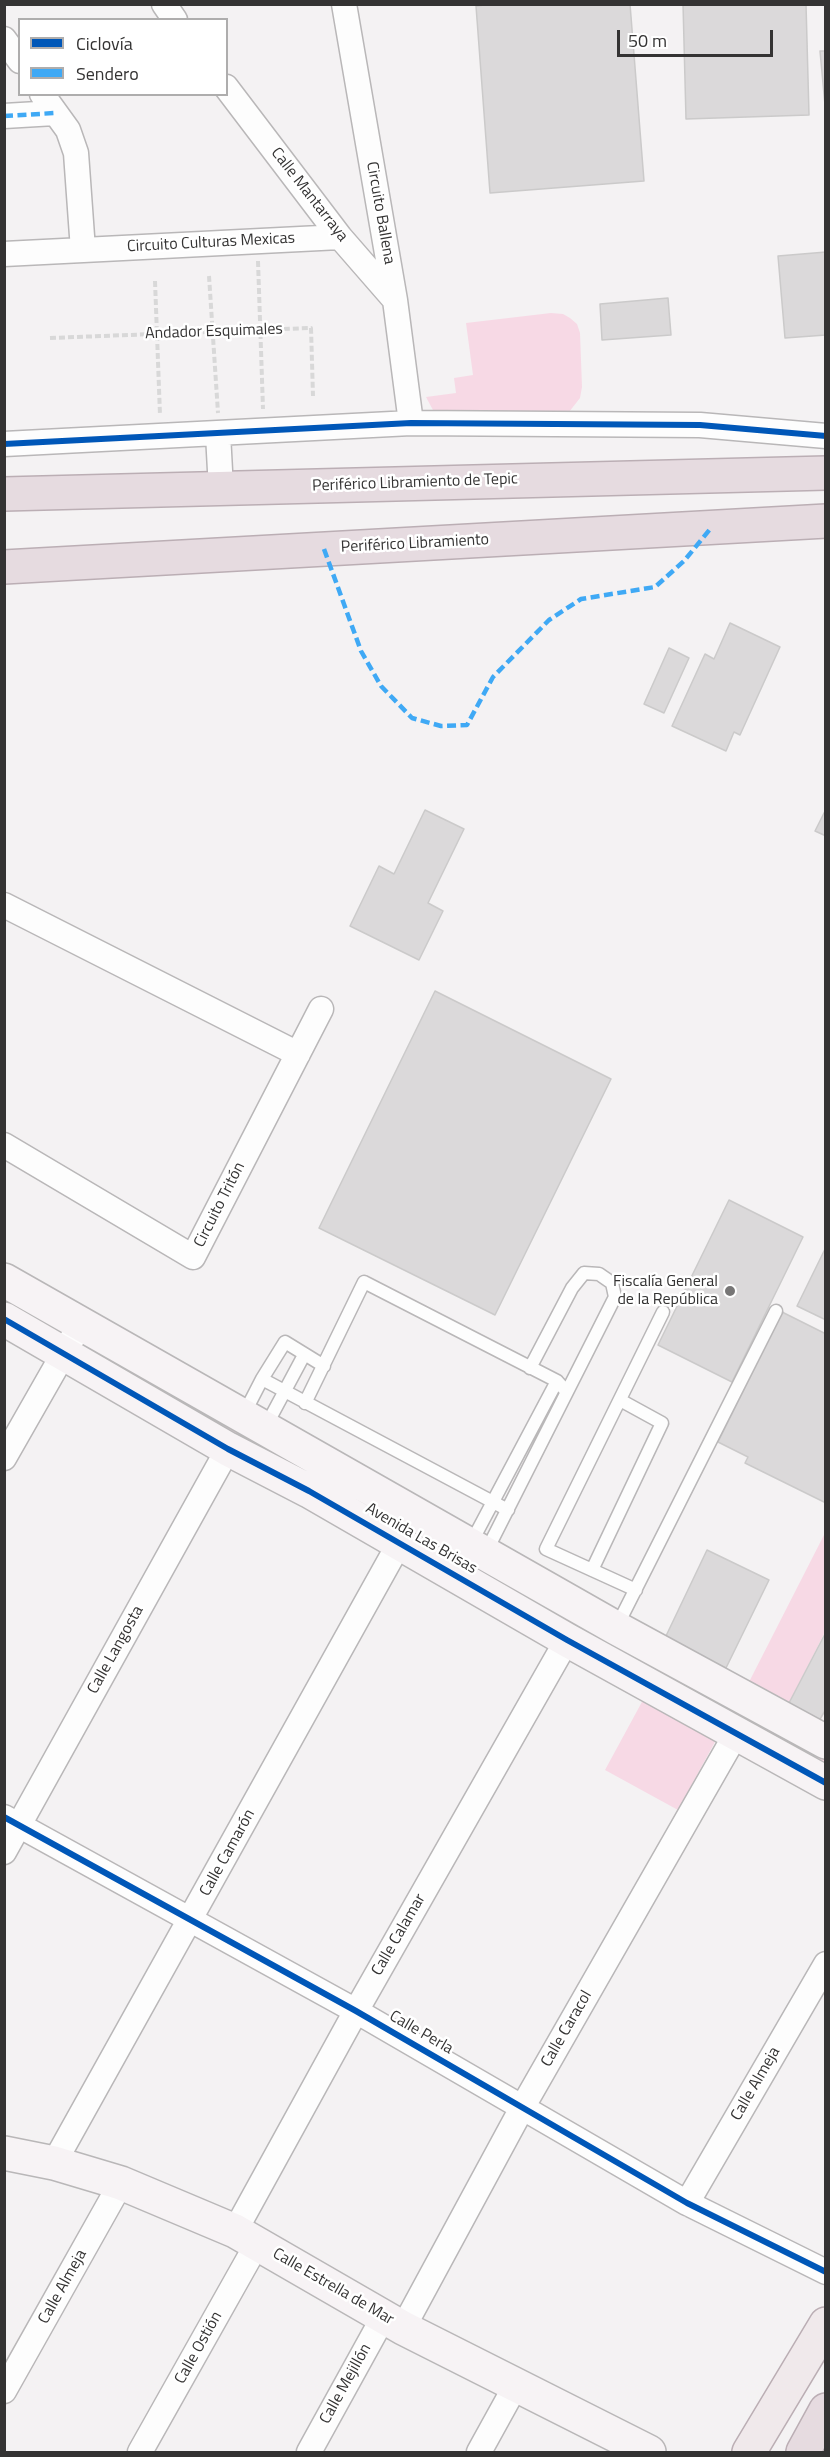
<!DOCTYPE html>
<html>
<head>
<meta charset="utf-8">
<style>
	body { margin:0 }
	#map { position:relative; width:830px; height:2457px; overflow:hidden; background:#f4f2f3; font-family:"Titillium Web",sans-serif }
	canvas { display:block }
	.frame { position:absolute; inset:0; border:6px solid #343333; pointer-events:none }
	.legend { position:absolute; left:18px; top:18px; width:210px; height:78px; box-sizing:border-box; background:#fff; border:2px solid #aeadad; margin:0; padding:8px 10px; list-style:none; font-size:18px; color:#343333 }
	.legend li { display:flex; align-items:center; gap:12px; height:30px }
	.legend b { width:30px; border:2px solid #aeadad }
	.scale { position:absolute; left:617px; top:30px; width:156px; height:27px; box-sizing:border-box; border:3px solid #343333; border-top:0; padding-left:8px; font-size:18px; line-height:21px; white-space:nowrap; color:#343333; -webkit-text-stroke:4px #fff; paint-order:stroke }
</style>
</head>
<body>
<div id="map">
<canvas width="830" height="2457"></canvas>
<div class="frame"></div>
<ul class="legend">
<li><b style="height:8px;background:#0057b8"></b>Ciclovía</li>
<li><b style="height:8px;background:#3fa9f5"></b>Sendero</li>
</ul>
<div class="scale">50 m</div>
</div>
<script>
const c = document.querySelector('canvas').getContext('2d');
c.lineJoin = 'round';
function fill(path, color) { c.fillStyle = color; c.fill(path, 'evenodd'); }
const toPath = rows => new Path2D(rows.map(r => 'M' + r).join(''));
function strokePath(path, color, width, dash) { c.strokeStyle = color; c.lineWidth = width; c.lineCap = dash ? 'butt' : 'round'; c.setLineDash(dash || []); c.stroke(path); }
function write(font, color, halo, rows, align = 'center') {
  c.font = font + ' "Titillium Web",sans-serif'; c.lineWidth = 5; c.setLineDash([]); c.textBaseline = 'middle'; c.strokeStyle = halo; c.fillStyle = color; for (const [text, x, y, turn = 0] of rows) {
    c.save(); c.translate(x, y); c.rotate((+turn || 0) * Math.PI / 180); c.textAlign = isNaN(turn) ? turn : align; if (halo) c.strokeText(text, 0, 0); c.fillText(text, 0, 0); c.restore();
  }
}
fill(toPath([
	[551,313,563,314,570,318,577,324,580,333,582,387,580,398,569,412,561,415,434,412,426,397,456,393,454,378,473,375,466,323],
	[90,1347,294,1461,296,1469,83,1348],
	[825,1533,825,1632,789,1703,749,1682],
	[675,1675,825,1759,825,1771,669,1683,668,1676],
	[643,1700,716,1740,678,1810,605,1770]
]), '#f7d9e5');
const building = toPath([
	[494,4,630,4,644,181,490,193,476,6,494,4],
	[683,4,806,4,809,115,686,119,683,4],
	[820,51,826,51,826,116,820,51],
	[826,252,826,335,785,338,778,256,826,252],
	[668,298,671,335,602,340,600,304,668,298],
	[730,623,780,647,740,735,734,732,726,751,672,726,705,654,714,659,730,623],
	[669,648,689,658,664,713,644,704,669,648],
	[826,809,826,836,815,831,826,809],
	[425,810,464,829,428,903,443,911,419,960,350,926,379,866,394,874,425,810],
	[435,991,611,1079,495,1315,319,1228,435,991],
	[729,1200,803,1237,732,1382,658,1345,729,1200],
	[826,1247,826,1320,797,1306,826,1247],
	[782,1312,826,1334,826,1503,745,1463,748,1457,718,1442,782,1312],
	[707,1550,769,1580,726,1668,665,1638,707,1550],
	[826,1632,826,1709,819,1721,789,1703,826,1632]
]);
fill(building, '#dbd9da');
strokePath(building, '#cbcaca', 1.5);
const lane = toPath([
	[262,1379,508,1510],
	[305,1403,364,1282,557,1381,566,1391],
	[244,1414,262,1379,285,1342,324,1366],
	[266,1426,304,1355],
	[470,1545,557,1381],
	[486,1552,615,1297,612,1283,599,1274,584,1273,572,1288,530,1368],
	[592,1570,662,1423,620,1400],
	[636,1590,546,1549,663,1312],
	[617,1626,776,1311]
]);
const street = toPath([
	[164,4,175,20],
	[344,4,395,300,411,423],
	[4,39,20,61],
	[226,87,340,237,394,299],
	[42,94,68,130,76,153,83,250],
	[4,116,55,113],
	[4,254,340,237],
	[218,434,221,489],
	[4,444,411,423,700,425,826,436],
	[4,905,298,1054],
	[4,1145,193,1257,321,1009],
	[4,1458,81,1323],
	[4,1817,356,2011,687,2203,826,2272],
	[4,1852,228,1449],
	[54,2163,400,1542],
	[687,2203,826,1964],
	[235,2231,356,2011,567,1640],
	[403,2328,522,2108,736,1734],
	[4,2391,121,2183],
	[140,2452,257,2244],
	[309,2452,384,2316],
	[479,2452,516,2385]
]);
const secondary = toPath([
	[4,1280,616,1628,826,1742],
	[4,1319,228,1449,309,1491,567,1640,826,1783],
	[4,2153,54,2163,121,2183,235,2231,403,2328,649,2452]
]);
const primary = toPath([
	[749,2452,826,2324]
]);
const highway = toPath([
	[4,494,826,473],
	[4,567,826,521],
	[803,2452,826,2410]
]);
strokePath(lane, '#b9b7b8', 15);
strokePath(street, '#b9b7b8', 27);
strokePath(secondary, '#b9b7b8', 36);
strokePath(primary, '#bbaeb4', 36);
strokePath(highway, '#bbaeb4', 36);
strokePath(toPath([
	[258,261,263,409],
	[209,276,218,413],
	[155,281,160,415],
	[50,338,311,328,313,396]
]), '#d8d8d8', 4, [6, 3]);
strokePath(lane, '#fdfdfd', 12);
strokePath(street, '#fdfdfd', 24);
strokePath(secondary, '#f7f3f5', 33);
strokePath(primary, '#f0e9eb', 33);
strokePath(highway, '#e6dbe0', 33);
strokePath(toPath([
	[4,116,55,113],
	[324,549,361,651,381,686,412,718,441,726,467,725,493,677,549,620,581,599,655,587,684,561,711,528]
]), '#3fa9f5', 4.5, [9, 4.5]);
strokePath(toPath([
	[4,444,411,423,700,425,826,436],
	[4,1319,228,1449,309,1491,567,1640,826,1783],
	[4,1817,356,2011,687,2203,826,2272]
]), '#0057b8', 6);
for (const [x, y, r, color] of [
	[730,1291,6,"#777676"]
]) { const dot = new Path2D(); dot.arc(x, y, r, 0, 2 * Math.PI); c.fillStyle = color; c.fill(dot); strokePath(dot, '#fff', 2); }
write('16px', '#343333', '#fff', [
	["Calle Mantarraya",309,195,52],
	["Circuito Ballena",380,213,80],
	["Circuito Culturas Mexicas",211,243,-3],
	["Andador Esquimales",214,332,-2],
	["Periférico Libramiento de Tepic",415,483,-2],
	["Periférico Libramiento",415,544,-3],
	["Circuito Tritón",220,1205,-63],
	["Avenida Las Brisas",421,1539,30],
	["Calle Langosta",116,1650,-61],
	["Calle Camarón",228,1853,-61],
	["Calle Calamar",399,1935,-60],
	["Calle Caracol",567,2029,-60],
	["Calle Perla",421,2033,30],
	["Calle Almeja",756,2084,-60],
	["Calle Almeja",63,2287,-61],
	["Calle Estrella de Mar",333,2287,30],
	["Calle Ostión",199,2348,-61],
	["Calle Mejillón",346,2384,-61]
]);
write('16px', '#343333', '#fff', [
	["Fiscalía General",718,1282],
	["de la República",718,1300]
], 'right');
</script>
</body>
</html>
